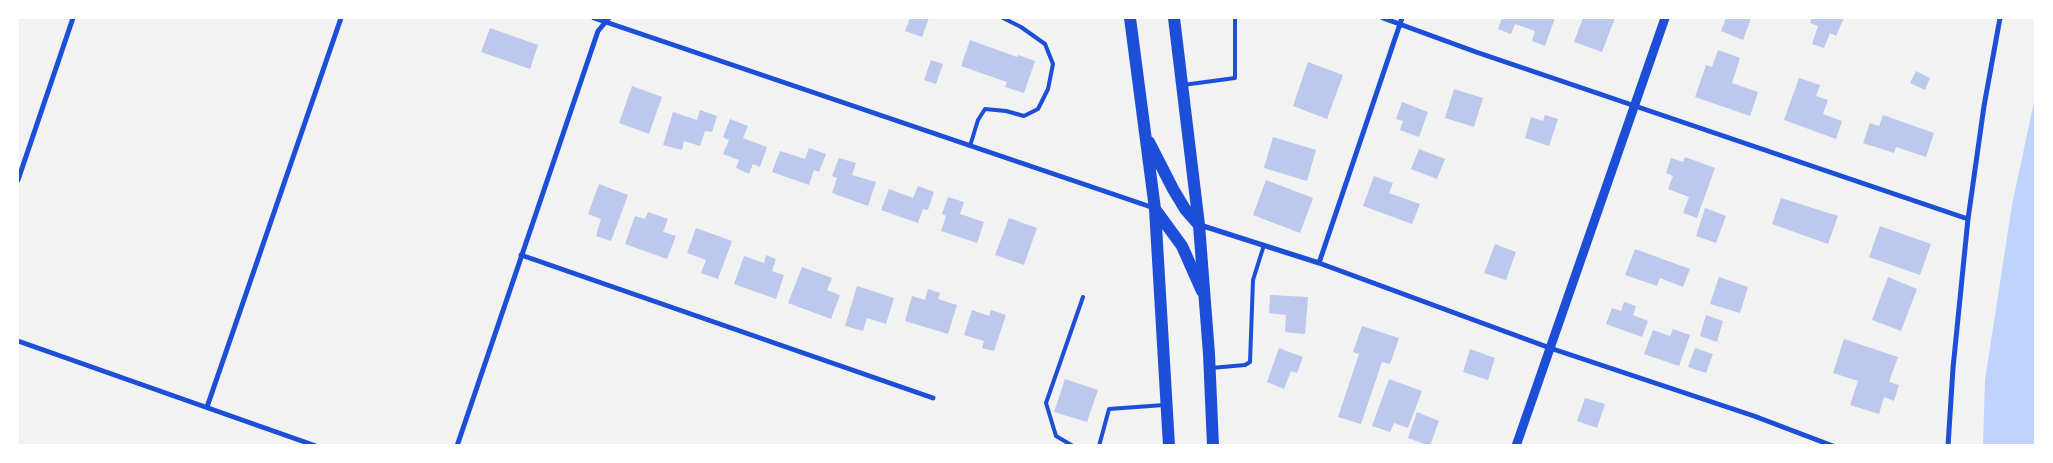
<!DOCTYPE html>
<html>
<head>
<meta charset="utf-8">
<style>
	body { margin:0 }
	#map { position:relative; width:2053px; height:463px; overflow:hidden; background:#f2f2f2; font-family:"Sofia Sans Condensed",sans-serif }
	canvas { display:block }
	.frame { position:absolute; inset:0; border:19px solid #fff; pointer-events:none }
</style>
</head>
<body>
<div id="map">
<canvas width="2053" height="463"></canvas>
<div class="frame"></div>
</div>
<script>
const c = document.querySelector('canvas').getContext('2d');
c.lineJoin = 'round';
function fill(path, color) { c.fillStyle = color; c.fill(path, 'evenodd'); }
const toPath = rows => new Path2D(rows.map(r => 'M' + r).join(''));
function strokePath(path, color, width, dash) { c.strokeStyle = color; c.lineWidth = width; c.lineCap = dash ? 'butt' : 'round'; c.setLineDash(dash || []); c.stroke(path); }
fill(toPath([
	[2035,97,2035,445,1983,445,1985,380,2012,205]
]), '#bfd3fe');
fill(toPath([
	[910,18,929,18,922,37,905,31],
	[1502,18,1555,18,1545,46,1532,41,1535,31,1515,24,1511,34,1498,29],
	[1583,18,1615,18,1602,52,1574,42],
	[1726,18,1751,18,1743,40,1721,31],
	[1812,18,1844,18,1836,36,1830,33,1824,48,1812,44,1818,26,1810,23],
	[490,28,538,45,530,69,481,52],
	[970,40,1017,57,1018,55,1035,61,1024,93,1005,87,1007,82,961,66],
	[1718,50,1740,58,1732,83,1758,92,1750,116,1695,97,1706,65,1712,67],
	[931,60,943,64,936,84,924,80],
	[1308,62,1343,75,1327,119,1293,106],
	[1916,71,1930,78,1925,90,1910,83],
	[1799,78,1820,85,1816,96,1828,100,1823,114,1842,121,1836,139,1784,120],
	[632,86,662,97,649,134,619,123],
	[1454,89,1483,98,1474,127,1445,118],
	[1402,102,1428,112,1419,137,1400,130,1403,121,1396,119],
	[700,110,717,116,712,132,705,131,700,146,684,141,682,150,663,145,673,112,697,120],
	[1545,115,1558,119,1549,146,1525,138,1531,117,1543,121],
	[1883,115,1934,133,1926,157,1896,147,1894,153,1863,143,1870,123,1879,126],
	[730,119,748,126,743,138,767,147,760,167,753,164,749,174,736,168,739,160,723,154,729,140,723,137],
	[1273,137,1316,150,1307,181,1264,168],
	[809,148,826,154,819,172,814,170,809,185,772,172,780,151,805,159],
	[1419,149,1445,159,1437,179,1411,169],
	[1685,157,1715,168,1697,218,1683,213,1689,197,1668,189,1673,176,1666,173,1671,158,1683,162],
	[839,158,856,163,852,175,876,182,868,206,832,193,837,178,832,176],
	[1374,176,1393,183,1389,193,1420,204,1412,224,1363,206],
	[1266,180,1313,198,1300,233,1253,215],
	[599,184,628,195,611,241,596,236,601,219,588,214],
	[918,186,934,192,928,210,923,209,918,223,881,210,889,189,913,198],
	[948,197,964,202,960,214,984,222,977,243,941,231,946,216,942,214],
	[1781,198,1838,216,1828,244,1772,224],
	[1705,208,1726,216,1716,243,1696,236],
	[648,212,668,219,663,232,676,236,667,259,625,244,635,216,645,219],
	[1009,218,1037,228,1024,265,995,255],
	[1880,226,1931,244,1920,275,1869,257],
	[696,228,732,241,718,279,701,273,706,260,687,253],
	[1495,244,1516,252,1506,280,1484,273],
	[1635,249,1690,269,1683,287,1660,278,1657,286,1625,275],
	[766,255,776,259,772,271,784,275,776,299,734,284,744,256,764,263],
	[802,267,832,278,827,290,840,295,831,319,788,303],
	[1719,277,1748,287,1740,313,1710,304],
	[1888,277,1917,289,1901,331,1872,320],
	[857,286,894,298,886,324,867,318,863,331,845,326],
	[928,289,940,293,938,299,957,305,948,334,905,321,912,296,925,300],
	[1270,295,1308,297,1305,334,1285,332,1286,315,1269,313],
	[1624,302,1636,306,1633,315,1648,321,1642,337,1606,324,1612,308,1621,311],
	[972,310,989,316,991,310,1006,315,994,351,982,348,984,341,964,335],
	[1706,315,1723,321,1717,342,1700,336],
	[1362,326,1399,338,1390,364,1382,362,1361,424,1338,417,1359,354,1353,352],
	[1673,329,1690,335,1679,366,1644,354,1653,330,1670,336],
	[1844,339,1898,357,1889,382,1899,385,1894,401,1884,397,1879,414,1850,405,1858,381,1833,373],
	[1279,348,1303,357,1297,373,1291,371,1284,389,1267,382],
	[1695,348,1713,354,1706,373,1688,367],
	[1470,349,1495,358,1488,380,1463,372],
	[1065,379,1098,390,1087,422,1054,412],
	[1389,379,1422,391,1408,428,1394,423,1390,432,1372,426],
	[1585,398,1605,404,1597,428,1577,421],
	[1417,412,1439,421,1430,446,1408,438]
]), '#bdc9ec');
strokePath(toPath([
	[1183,85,1235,78,1235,18],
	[970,146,978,120,985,109,1006,111,1024,116,1038,109,1048,89,1053,64,1045,44,1021,27,1003,18],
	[1211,368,1245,365,1250,362,1253,280,1264,245],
	[1073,446,1056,436,1046,403,1083,297],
	[1099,446,1109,409,1164,405]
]), '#1d4ed8', 4);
strokePath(toPath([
	[594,18,1154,208],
	[1383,18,1476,52,1968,219],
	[18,180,73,18],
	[1200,225,1319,263,1550,348,1754,416,1833,446],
	[521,255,933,398],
	[1319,263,1402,18],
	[18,341,316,446],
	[207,407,341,18],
	[457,446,598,31,609,18],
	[1948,446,1953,368,1968,219,1984,106,2000,18]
]), '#1d4ed8', 5);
strokePath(toPath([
	[1516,446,1665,18]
]), '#1d4ed8', 9);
strokePath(toPath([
	[1130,18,1155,209,1169,446],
	[1174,18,1199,225,1209,354,1213,446],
	[1149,142,1173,189,1185,209,1199,225],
	[1155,209,1182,246,1202,291]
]), '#1d4ed8', 12);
</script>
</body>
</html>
